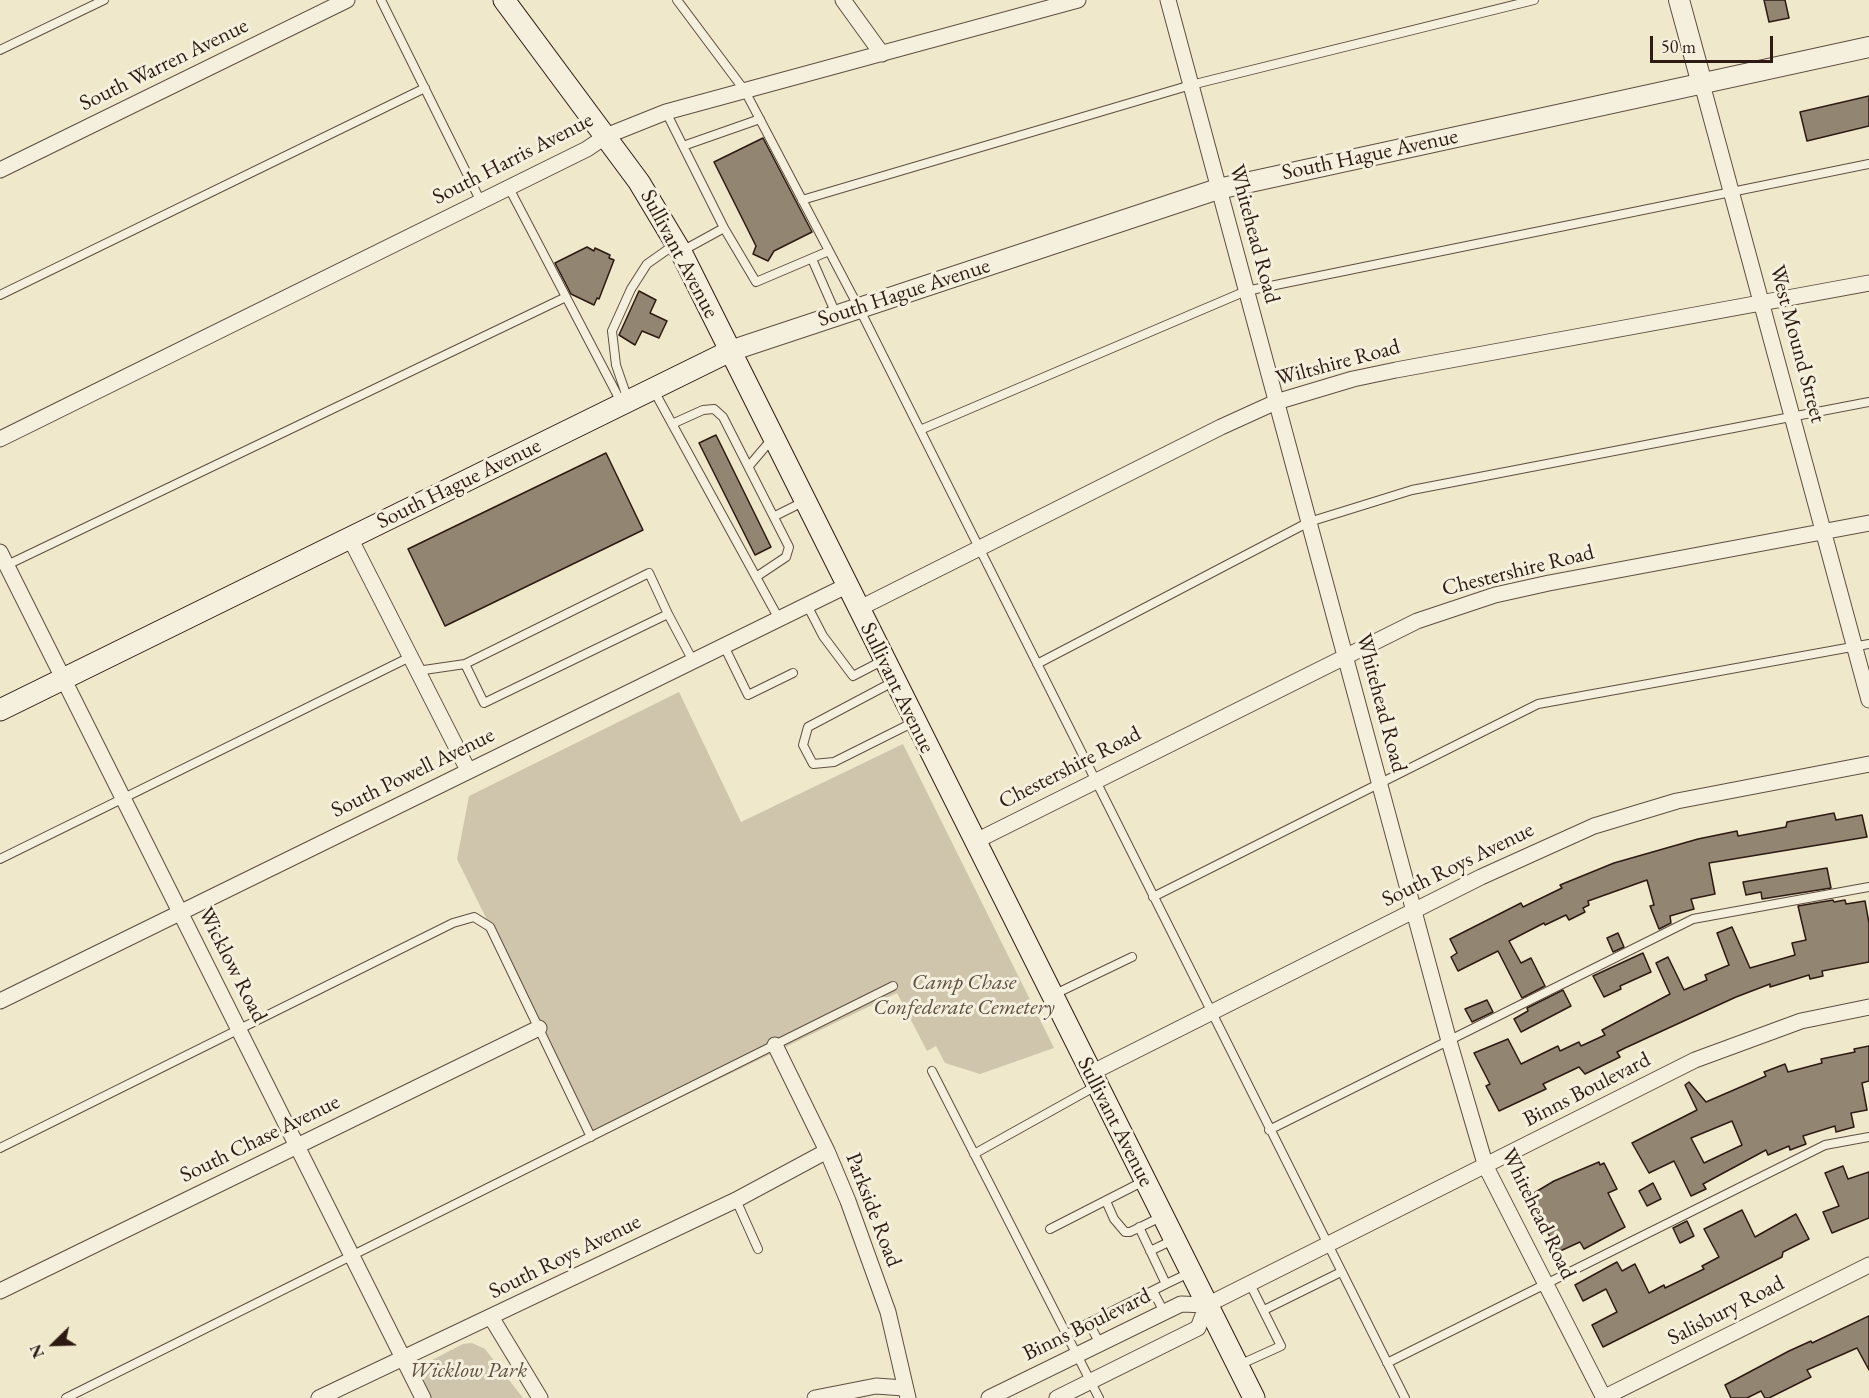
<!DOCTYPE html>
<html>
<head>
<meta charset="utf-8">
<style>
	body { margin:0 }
	#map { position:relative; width:1869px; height:1398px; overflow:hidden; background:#efe8cb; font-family:"EB Garamond",serif }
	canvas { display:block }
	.north { position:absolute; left:24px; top:1314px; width:60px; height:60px; -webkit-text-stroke:4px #f5f0dd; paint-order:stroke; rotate:247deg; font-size:16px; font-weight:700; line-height:24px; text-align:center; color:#2d1a12 }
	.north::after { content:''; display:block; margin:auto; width:21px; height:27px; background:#2d1a12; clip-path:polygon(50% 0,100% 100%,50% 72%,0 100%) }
	.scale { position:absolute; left:1650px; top:36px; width:123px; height:27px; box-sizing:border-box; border:3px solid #2d1a12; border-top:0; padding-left:8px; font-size:18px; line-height:21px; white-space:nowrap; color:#2d1a12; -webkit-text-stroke:4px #f5f0dd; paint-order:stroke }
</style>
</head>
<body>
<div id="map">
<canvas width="1869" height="1398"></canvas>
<div class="north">N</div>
<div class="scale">50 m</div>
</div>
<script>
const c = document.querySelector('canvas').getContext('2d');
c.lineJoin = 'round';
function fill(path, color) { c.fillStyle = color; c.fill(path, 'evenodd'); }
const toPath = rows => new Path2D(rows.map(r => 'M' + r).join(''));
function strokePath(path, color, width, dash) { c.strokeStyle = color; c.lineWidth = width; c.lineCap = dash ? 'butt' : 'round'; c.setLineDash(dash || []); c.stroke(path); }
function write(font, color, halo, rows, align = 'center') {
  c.font = font + ' "EB Garamond",serif'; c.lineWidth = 6; c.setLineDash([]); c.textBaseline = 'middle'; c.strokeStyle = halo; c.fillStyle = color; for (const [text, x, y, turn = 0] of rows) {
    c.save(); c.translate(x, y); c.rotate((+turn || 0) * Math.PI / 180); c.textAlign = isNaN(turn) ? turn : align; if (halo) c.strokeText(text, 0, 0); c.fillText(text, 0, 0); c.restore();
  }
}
fill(toPath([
	[679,692,741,822,903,744,1054,1048,980,1074,945,1063,936,1046,927,1051,897,993,595,1139,457,859,469,796],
	[472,1343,485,1349,523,1398,431,1398,424,1381,427,1366,432,1360,463,1344]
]), '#cec5ac');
const building = toPath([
	[1764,0,1785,0,1789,18,1769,22,1764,0],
	[1869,96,1869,126,1807,141,1800,112,1869,96],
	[763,138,812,232,774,251,768,261,753,254,756,246,714,162,763,138],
	[587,247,594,251,595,248,610,255,609,258,614,260,599,299,597,298,594,305,571,294,555,263,587,247],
	[639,291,656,300,650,313,667,321,659,338,642,331,635,345,619,335,639,291],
	[716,435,771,547,755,555,699,443,716,435],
	[606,453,643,530,445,626,408,549,606,453],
	[1834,813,1836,820,1862,815,1867,837,1709,863,1715,894,1691,899,1694,909,1670,916,1671,923,1659,929,1650,906,1654,905,1647,880,1588,901,1589,905,1583,908,1585,912,1569,920,1566,915,1545,925,1544,923,1509,941,1521,963,1531,958,1545,986,1522,998,1498,951,1458,971,1451,957,1457,953,1450,939,1521,903,1523,907,1562,888,1560,885,1614,863,1698,839,1737,831,1738,836,1786,827,1787,822,1834,813],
	[1827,868,1831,888,1762,899,1761,892,1746,895,1743,882,1827,868],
	[1833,900,1834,902,1845,900,1846,904,1865,901,1869,923,1869,962,1822,971,1823,976,1810,979,1809,975,1770,987,1770,984,1736,997,1625,1048,1617,1052,1620,1057,1585,1074,1579,1067,1543,1084,1546,1089,1499,1111,1486,1086,1490,1084,1474,1053,1508,1039,1521,1064,1558,1046,1560,1051,1579,1042,1581,1046,1605,1035,1602,1030,1670,994,1656,963,1668,957,1684,990,1707,980,1705,975,1729,965,1717,933,1732,927,1750,968,1795,955,1792,943,1806,940,1798,906,1833,900],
	[1618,933,1624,947,1613,952,1607,938,1618,933],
	[1643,953,1651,972,1620,986,1621,989,1604,997,1593,976,1643,953],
	[1563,990,1571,1006,1521,1032,1514,1019,1528,1011,1527,1008,1563,990],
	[1487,1000,1493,1012,1472,1022,1465,1009,1487,1000],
	[1869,1046,1869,1081,1862,1083,1867,1110,1851,1113,1854,1127,1836,1132,1835,1126,1803,1136,1806,1144,1790,1150,1789,1146,1768,1155,1766,1150,1703,1184,1706,1189,1691,1196,1674,1161,1649,1173,1632,1143,1697,1110,1685,1085,1689,1082,1706,1102,1766,1076,1764,1072,1785,1064,1788,1072,1822,1063,1821,1059,1855,1052,1854,1049,1869,1046],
	[1732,1121,1742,1145,1704,1163,1691,1138,1732,1121],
	[1599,1162,1600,1165,1604,1163,1617,1189,1608,1193,1625,1227,1584,1249,1580,1242,1558,1252,1530,1200,1535,1197,1534,1193,1554,1181,1599,1162],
	[1843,1166,1848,1179,1869,1172,1869,1218,1832,1233,1823,1212,1839,1206,1825,1173,1843,1166],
	[1653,1183,1661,1199,1647,1206,1639,1191,1653,1183],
	[1742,1210,1755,1237,1796,1214,1809,1239,1783,1252,1782,1257,1603,1347,1592,1325,1617,1312,1606,1289,1583,1301,1575,1285,1617,1262,1622,1271,1635,1264,1649,1293,1664,1285,1665,1288,1704,1269,1702,1266,1719,1257,1704,1229,1742,1210],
	[1687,1221,1694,1236,1680,1243,1673,1228,1687,1221],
	[1869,1316,1869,1370,1857,1348,1807,1370,1811,1377,1769,1398,1765,1398,1761,1391,1747,1398,1731,1398,1725,1385,1789,1351,1811,1341,1812,1343,1869,1316]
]);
fill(building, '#928572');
strokePath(building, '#2d1a12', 1.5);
const service = toPath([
	[381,0,481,202],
	[677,0,745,91,859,308,1405,1398],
	[0,50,104,0],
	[666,112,724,228,682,251],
	[683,146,760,119],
	[509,188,621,402],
	[802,200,1191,85,1534,0],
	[724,228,756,282,829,251],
	[812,259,836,314],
	[0,295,425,88],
	[653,389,779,619],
	[628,400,616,365,612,331,631,289,647,264,674,245],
	[672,424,703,410,714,409,723,417,789,547,786,557,756,577],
	[920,430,1246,291,1869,164],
	[749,466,771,440],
	[775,516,803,502],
	[5,566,566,297],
	[807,605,823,636,853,676,882,661],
	[668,614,693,661],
	[724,646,748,695,793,673],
	[1037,664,1309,522,1412,490,1869,402],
	[417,671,465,664,484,703,668,614,649,573,465,664],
	[893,682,808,727,803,745,813,764,834,762,914,722],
	[0,859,410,657],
	[1153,897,1538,704,1869,644],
	[1053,995,1132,957],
	[932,1071,1099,1398],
	[1269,1130,1693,919,1869,887],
	[0,1148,453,923,474,917,490,927,591,1137],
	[974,1154,1096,1086],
	[736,1200,758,1249],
	[1106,1201,1114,1219,1125,1232,1130,1232,1161,1217],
	[1050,1229,1144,1181],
	[1150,1251,1173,1240],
	[1166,1284,1189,1273],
	[1153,1291,1164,1312],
	[1264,1310,1341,1272],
	[1089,1323,1100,1344],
	[1067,1334,1166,1284,1139,1227],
	[1387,1363,1825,1145,1869,1137],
	[1239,1365,1281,1346,1250,1284],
	[66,1398,893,986]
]);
const minor = toPath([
	[843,0,882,54],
	[1168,0,1449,1041,1486,1167,1604,1398],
	[1702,84,1869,700],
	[0,170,347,0],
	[0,439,587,149,606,136,666,112,1078,0],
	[350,538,468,770],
	[0,552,423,1398],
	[858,609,1221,427,1276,402,1353,379,1396,370,1869,283],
	[974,842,1417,621,1495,595,1549,583,1869,523],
	[0,1001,846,586],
	[775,1045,827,1151,848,1201,888,1312,908,1398],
	[1091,1073,1481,877,1594,826,1677,801,1869,764],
	[0,1291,539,1028],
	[491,1317,540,1398],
	[319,1398,736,1200,827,1151],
	[815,1398,876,1386,904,1388],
	[989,1398,1181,1304,1207,1305,1695,1060,1801,1021,1869,1007],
	[1057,1398,1198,1328,1207,1305],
	[1603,1398,1869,1265]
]);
const tertiary = toPath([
	[1679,0,1702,84],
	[730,351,1218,189,1869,47]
]);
const secondary = toPath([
	[504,0,639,182,681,252,1254,1398],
	[0,710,730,351]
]);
strokePath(service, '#5e4e40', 10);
strokePath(minor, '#5e4e40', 17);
strokePath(tertiary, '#5e4e40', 22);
strokePath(secondary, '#2d1a12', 23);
strokePath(service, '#f5f0dd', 8);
strokePath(minor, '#f5f0dd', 15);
strokePath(tertiary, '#f5f0dd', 20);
strokePath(secondary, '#f5f0dd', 21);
write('22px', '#2d1a12', '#f5f0dd', [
	["South Warren Avenue",164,65,-26],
	["South Hague Avenue",1370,155,-12],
	["South Harris Avenue",513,159,-27],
	["Whitehead Road",1254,234,75],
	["Sullivant Avenue",679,254,62],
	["South Hague Avenue",904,293,-18],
	["West Mound Street",1797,344,75],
	["Wiltshire Road",1338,363,-15],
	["South Hague Avenue",459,484,-26],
	["Chestershire Road",1518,571,-14],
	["Sullivant Avenue",897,688,64],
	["Whitehead Road",1381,703,75],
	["Chestershire Road",1070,768,-27],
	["South Powell Avenue",413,773,-26],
	["South Roys Avenue",1458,865,-26],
	["Wicklow Road",232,965,63],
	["Binns Boulevard",1587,1090,-27],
	["Sullivant Avenue",1115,1122,63],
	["South Chase Avenue",260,1139,-26],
	["Parkside Road",873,1210,69],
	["Whitehead Road",1538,1214,64],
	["South Roys Avenue",565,1257,-26],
	["Salisbury Road",1726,1311,-27],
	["Binns Boulevard",1087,1325,-26]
]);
write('italic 22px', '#5d4d40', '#f5f0dd', [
	["Camp Chase",964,983],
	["Confederate Cemetery",964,1008],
	["Wicklow Park",468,1371]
]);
</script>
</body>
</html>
